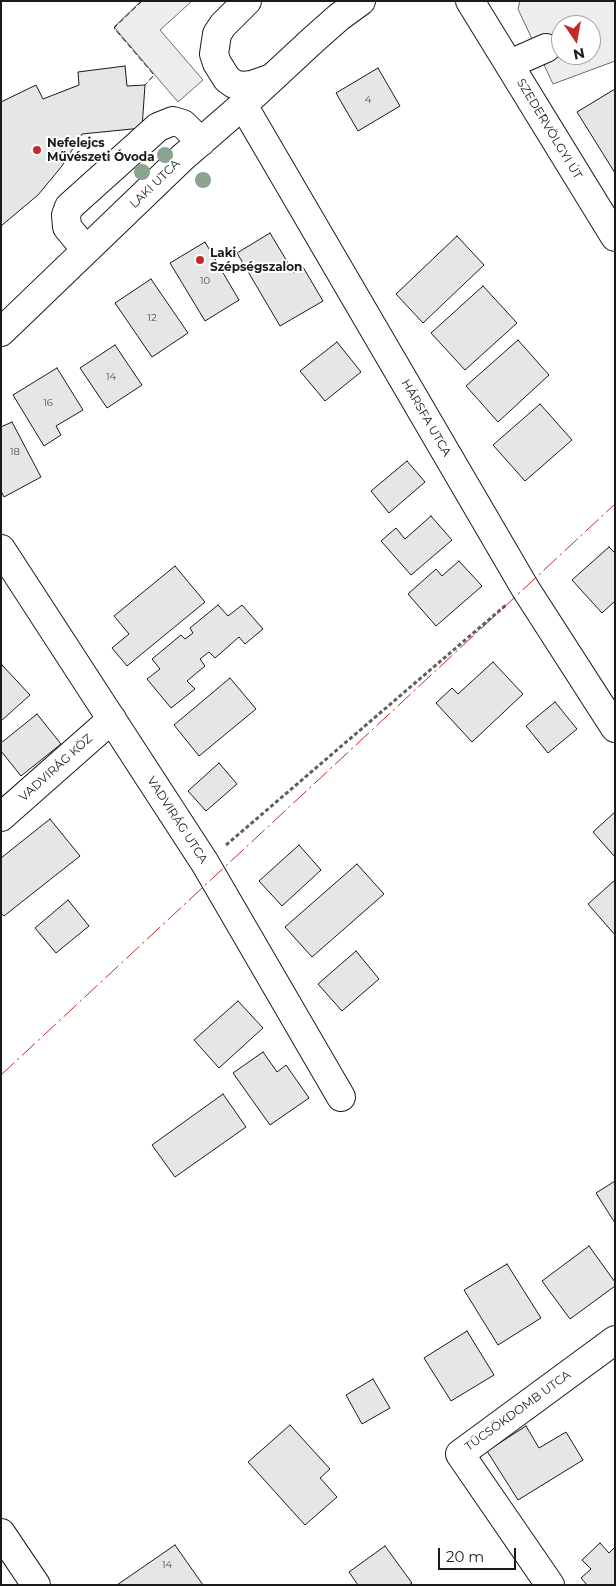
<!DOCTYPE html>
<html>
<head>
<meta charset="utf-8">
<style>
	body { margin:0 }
	#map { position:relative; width:616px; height:1586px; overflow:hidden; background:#fff; font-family:Montserrat,sans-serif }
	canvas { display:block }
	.frame { position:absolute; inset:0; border:2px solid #1a1a1a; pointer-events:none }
	.north { position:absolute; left:551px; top:15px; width:50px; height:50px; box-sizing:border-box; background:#fff; border:1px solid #a3a3a3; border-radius:50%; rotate:168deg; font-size:14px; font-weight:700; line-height:20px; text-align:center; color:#1a1a1a }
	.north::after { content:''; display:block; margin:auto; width:18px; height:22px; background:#c62828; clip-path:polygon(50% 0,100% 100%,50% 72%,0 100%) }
	.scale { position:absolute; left:438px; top:1548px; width:78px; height:22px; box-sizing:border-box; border:2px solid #1a1a1a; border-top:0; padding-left:6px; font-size:15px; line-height:18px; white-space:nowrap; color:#1a1a1a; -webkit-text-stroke:4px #fff; paint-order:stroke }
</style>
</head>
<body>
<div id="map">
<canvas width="616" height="1586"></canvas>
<div class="frame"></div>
<div class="north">N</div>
<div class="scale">20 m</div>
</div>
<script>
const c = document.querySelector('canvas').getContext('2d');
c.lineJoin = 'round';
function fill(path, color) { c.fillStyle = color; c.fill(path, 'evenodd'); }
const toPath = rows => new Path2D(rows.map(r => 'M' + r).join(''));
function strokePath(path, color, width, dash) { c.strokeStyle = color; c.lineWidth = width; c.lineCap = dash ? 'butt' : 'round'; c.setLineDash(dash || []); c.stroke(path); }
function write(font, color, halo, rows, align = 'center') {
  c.font = font + ' Montserrat,sans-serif'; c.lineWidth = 4; c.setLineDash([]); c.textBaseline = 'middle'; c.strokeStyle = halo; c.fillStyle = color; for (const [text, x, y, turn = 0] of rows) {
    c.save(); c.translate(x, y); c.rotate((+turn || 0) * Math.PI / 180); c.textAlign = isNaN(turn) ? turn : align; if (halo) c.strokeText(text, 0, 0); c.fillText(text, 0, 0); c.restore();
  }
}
const parking = toPath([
	[141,1,192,1,160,30,203,80,178,102,114,27,141,1],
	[520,1,615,1,615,61,553,84,518,9,520,1],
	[561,25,591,25,591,55,561,55,561,25]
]);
fill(parking, '#ededed');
strokePath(parking, '#6a6a6a', 1);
const building = toPath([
	[125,66,127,86,145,85,142,128,82,134,62,166,38,195,1,226,1,102,36,85,43,99,79,85,78,72,125,66],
	[378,68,400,106,358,131,336,93,378,68],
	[615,89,615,173,577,112,615,89],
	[270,233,294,273,303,267,323,301,280,326,237,253,270,233],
	[457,236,484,265,423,323,396,294,457,236],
	[205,242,239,300,205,321,170,263,205,242],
	[151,279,188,333,152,357,115,303,151,279],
	[483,286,517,323,465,370,431,333,483,286],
	[518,340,549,375,498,422,466,386,518,340],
	[337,342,361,372,325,401,300,371,337,342],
	[115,345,142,385,107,408,80,368,115,345],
	[57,368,83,410,56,426,61,435,44,446,13,395,57,368],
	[540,404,572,440,525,481,493,445,540,404],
	[12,422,41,477,4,497,1,491,1,427,12,422],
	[407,461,425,482,389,513,371,491,407,461],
	[431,516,452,540,411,575,381,541,396,528,405,539,431,516],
	[609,547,615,553,615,601,602,613,572,580,609,547],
	[459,561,482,586,436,626,408,594,436,569,442,576,459,561],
	[175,566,205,602,127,666,112,648,129,634,114,616,175,566],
	[218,605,228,616,242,605,263,629,245,644,239,637,215,658,209,652,200,659,205,666,187,681,195,689,171,708,147,679,160,669,152,659,181,635,185,639,193,633,190,628,218,605],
	[493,662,523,694,472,742,436,703,452,688,458,694,493,662],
	[2,665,30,695,1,721,1,666,2,665],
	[230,678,256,709,199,756,174,725,230,678],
	[555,702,577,729,548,753,526,726,555,702],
	[37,714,61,744,21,776,1,751,1,743,37,714],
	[219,763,237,784,206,811,188,791,219,763],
	[615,812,615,857,593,832,615,812],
	[50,819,80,856,4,916,1,913,1,858,50,819],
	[299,845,321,870,282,906,259,881,299,845],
	[357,864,384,894,312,957,285,927,357,864],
	[615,880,615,935,588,904,615,880],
	[68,900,89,926,56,953,35,928,68,900],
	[356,951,379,979,342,1011,318,984,356,951],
	[238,1001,263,1028,219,1068,194,1040,238,1001],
	[263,1052,277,1072,286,1065,309,1098,270,1125,233,1073,263,1052],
	[223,1094,246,1127,175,1177,152,1145,223,1094],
	[615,1181,615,1223,596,1193,615,1181],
	[589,1246,615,1282,615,1286,570,1319,542,1281,589,1246],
	[507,1264,541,1318,498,1345,464,1290,507,1264],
	[467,1331,494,1375,451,1401,424,1358,467,1331],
	[373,1379,390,1408,362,1424,346,1395,373,1379],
	[290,1425,330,1469,320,1478,337,1497,305,1525,248,1462,290,1425],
	[526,1426,539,1448,566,1432,583,1460,518,1500,487,1451,526,1426],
	[600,1543,609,1553,615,1547,615,1585,587,1585,581,1578,591,1569,582,1560,600,1543],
	[175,1545,203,1585,117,1585,175,1545],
	[385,1546,412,1583,409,1585,358,1585,349,1572,385,1546]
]);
fill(building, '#e6e6e6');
strokePath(building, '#1a1a1a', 1);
const minor = toPath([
	[247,1,223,25,217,34,214,54,217,63,227,79,234,84,242,86,252,85,272,78],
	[470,1,615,237],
	[510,64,546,48],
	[243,105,525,588,615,728],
	[86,250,67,227,66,215,69,207,158,127,173,121,183,124,201,142],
	[1,332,182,158,243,105,313,40,339,17,361,1],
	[1,549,205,863,341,1097],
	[1,817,112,719],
	[1,1533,36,1585],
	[550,1585,460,1454,615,1340]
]);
strokePath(minor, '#1a1a1a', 30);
strokePath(toPath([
	[226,845,506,605]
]), '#5f5f5f', 3, [4, 2.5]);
strokePath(minor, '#fff', 28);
strokePath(toPath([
	[142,1,114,28,154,75,145,85]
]), '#1a1a1a', 1, [6, 2.5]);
strokePath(toPath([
	[1,1075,615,504]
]), '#c62828', 1, [18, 4, 2.5, 4]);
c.fillStyle = '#8aa48f';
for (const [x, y] of [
	[165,155],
	[142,172],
	[203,180]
]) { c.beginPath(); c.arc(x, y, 8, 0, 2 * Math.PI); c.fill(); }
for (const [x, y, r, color] of [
	[37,150,5,"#c62828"],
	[200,260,5,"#c62828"]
]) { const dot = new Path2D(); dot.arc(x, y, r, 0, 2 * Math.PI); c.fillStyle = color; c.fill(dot); strokePath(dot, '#fff', 2); }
write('10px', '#4d4d4d', null, [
	["4",368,100],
	["10",205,281],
	["12",152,318],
	["14",111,377],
	["16",48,403],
	["18",15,452],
	["14",167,1565]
]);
write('12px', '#1a1a1a', '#fff', [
	["SZEDERVÖLGYI ÚT",549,129,59],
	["LAKI UTCA",155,184,-44],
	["HÁRSFA UTCA",426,418,60],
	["VADVIRÁG KÖZ",56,768,-42],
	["VADVIRÁG UTCA",177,820,57],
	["TÜCSÖKDOMB UTCA",518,1411,-36]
]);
write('bold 12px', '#1a1a1a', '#fff', [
	["Nefelejcs",47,143],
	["Művészeti Óvoda",47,157],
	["Laki",210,253],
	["Szépségszalon",210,267]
], 'left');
</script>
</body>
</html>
